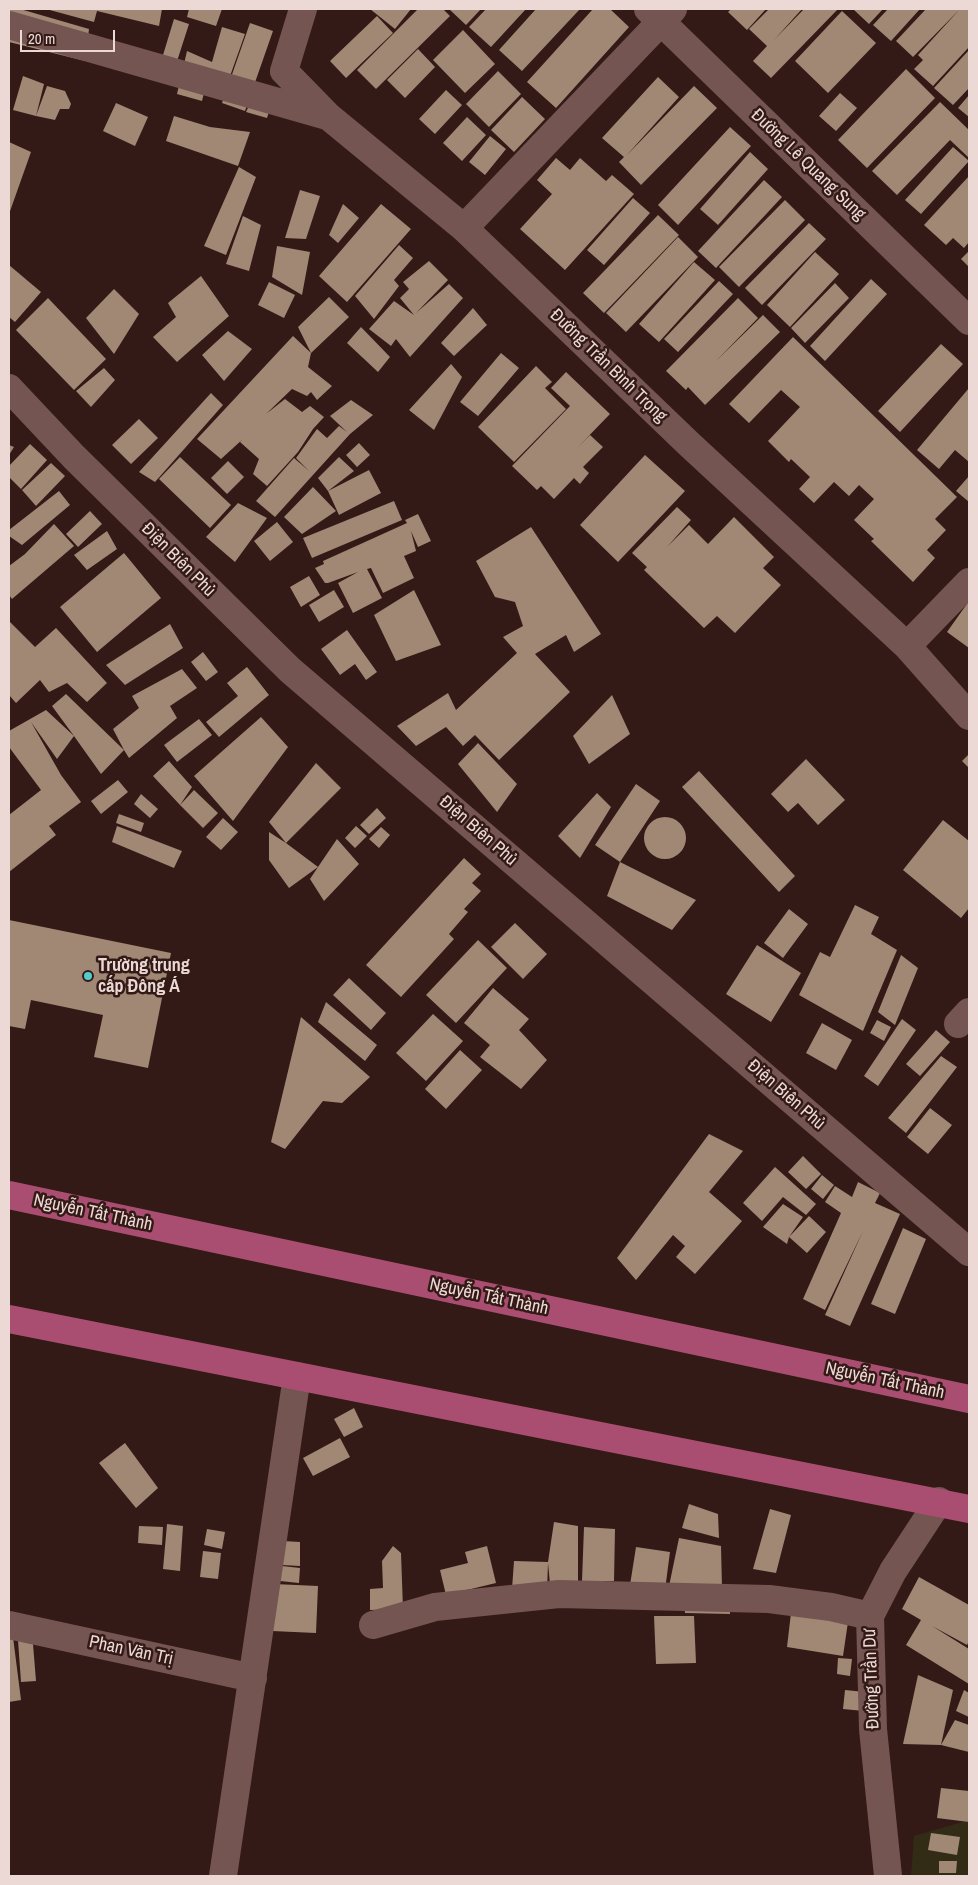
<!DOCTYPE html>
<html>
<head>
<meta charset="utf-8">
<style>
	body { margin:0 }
	#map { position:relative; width:978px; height:1885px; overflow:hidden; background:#331a16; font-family:"Archivo Narrow",sans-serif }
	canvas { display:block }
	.frame { position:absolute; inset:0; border:10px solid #ecd9d6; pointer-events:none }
	.scale { position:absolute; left:20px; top:30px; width:95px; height:22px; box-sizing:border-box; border:2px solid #ecd9d6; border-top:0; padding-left:6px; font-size:15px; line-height:18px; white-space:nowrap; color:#ecd9d6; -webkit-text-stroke:4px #331a16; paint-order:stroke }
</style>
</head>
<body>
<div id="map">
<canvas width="978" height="1885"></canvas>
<div class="frame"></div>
<div class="scale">20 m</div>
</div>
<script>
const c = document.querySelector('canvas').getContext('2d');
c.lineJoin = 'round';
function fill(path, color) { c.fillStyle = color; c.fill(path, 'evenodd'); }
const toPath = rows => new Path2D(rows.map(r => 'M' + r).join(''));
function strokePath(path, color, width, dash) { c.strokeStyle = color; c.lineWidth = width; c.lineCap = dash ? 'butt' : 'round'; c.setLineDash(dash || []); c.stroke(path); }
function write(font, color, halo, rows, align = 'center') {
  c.font = font + ' "Archivo Narrow",sans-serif'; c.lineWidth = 5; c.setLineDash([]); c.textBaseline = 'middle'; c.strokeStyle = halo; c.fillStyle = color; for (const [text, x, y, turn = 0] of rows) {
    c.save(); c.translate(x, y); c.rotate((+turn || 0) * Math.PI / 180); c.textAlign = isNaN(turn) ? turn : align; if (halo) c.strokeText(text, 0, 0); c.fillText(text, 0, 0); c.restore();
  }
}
fill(toPath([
	[969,1820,969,1876,911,1876,914,1836]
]), '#322c17');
fill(toPath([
	[9,9,20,9,89,29,85,61,9,42],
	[46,9,162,9,159,26,97,11,94,22],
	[189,9,222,9,216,26,187,17],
	[370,9,411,9,395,29],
	[418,9,443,9,450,16,376,89,357,70],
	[449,9,481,9,466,25],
	[486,9,526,9,491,47,469,27],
	[536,9,580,9,522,71,499,50],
	[593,9,610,9,629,27,556,108,527,82],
	[731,9,766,9,747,30,728,12],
	[769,9,802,9,774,40,804,9,838,9,771,78,753,61,767,46,749,29],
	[853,9,883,9,869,24],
	[888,9,920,9,891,41,873,25],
	[926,9,960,9,913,57,896,41],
	[960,9,969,9,969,47,933,86,914,69,923,60,918,55],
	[842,11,876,43,828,93,795,61],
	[377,16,393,33,346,78,330,61],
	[174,19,189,24,170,83,156,78],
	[250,23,273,31,245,111,222,103],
	[222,27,245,34,229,79,209,72,202,101,177,94,187,51,212,62],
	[463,30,495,64,465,93,433,60],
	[418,49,435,67,405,98,387,80],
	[969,50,969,88,953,105,934,88],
	[906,69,935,98,867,168,838,140],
	[498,71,521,94,489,127,466,104],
	[23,76,44,84,36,116,47,86,65,91,71,104,69,109,60,109,55,120,36,116,13,110],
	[658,77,679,97,626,156,694,86,717,108,641,185,619,162,624,157,602,138],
	[446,90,462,105,435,134,419,119],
	[256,91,274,96,267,118,246,112],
	[840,93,857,108,836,131,819,116],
	[969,95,969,117,958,108],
	[522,97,545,119,514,152,491,130],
	[940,102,969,130,969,155,968,157,950,140,897,195,872,171],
	[116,103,148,117,135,146,103,131],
	[174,116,210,127,250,132,238,166,166,141],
	[467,117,486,135,462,161,443,143],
	[730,127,751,146,678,225,658,205],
	[490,136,506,149,485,175,469,162],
	[9,142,31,152,9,214],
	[953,147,969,161,921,214,905,200],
	[750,152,768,169,718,225,700,209],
	[556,158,570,170,580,158,606,181,612,175,634,194,565,270,520,229,552,194,537,180],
	[239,167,256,177,226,255,204,246],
	[969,176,969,242,964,248,953,238,946,245,924,225],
	[764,180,782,197,716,268,698,251],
	[300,190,320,196,306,239,285,238],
	[633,198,650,213,604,265,587,250],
	[785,200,805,220,739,287,719,267],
	[343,204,359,218,338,243,329,235],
	[381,204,411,229,347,302,319,276],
	[658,215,679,235,604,313,583,293],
	[243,216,261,225,249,271,226,264],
	[809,223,826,239,762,305,745,288],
	[678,237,698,257,626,332,606,313],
	[399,245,413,258,394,280,399,286,374,319,355,296],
	[277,246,310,252,302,295,272,277],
	[969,251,969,267,961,259],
	[815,252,839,274,790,327,767,305],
	[429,261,448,280,416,313,449,284,463,298,410,357,396,339,391,346,369,329,394,301,414,315,400,298,409,289,403,282],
	[694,262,715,280,659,342,639,324],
	[9,265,41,292,15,322,9,317],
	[201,276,229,316,177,362,153,337,176,317,168,303],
	[871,279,887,294,825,361,810,346],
	[719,281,733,294,678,352,664,339],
	[269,282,295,295,284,318,258,305],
	[835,283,849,298,805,343,791,328],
	[114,289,139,314,114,354,86,318],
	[329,297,349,317,311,353,308,367,332,386,317,400,311,392,307,396,292,389,266,414,285,399,302,412,310,406,324,417,313,429,298,452,267,486,253,474,259,459,240,442,243,439,221,459,197,439,293,336,311,353,298,327],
	[48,298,106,359,74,390,16,330],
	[738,298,758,318,716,361,763,315,780,332,705,405,688,387,686,390,666,371],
	[473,308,487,325,454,356,441,343],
	[361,327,390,357,378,372,347,343],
	[228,331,252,349,224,381,202,355],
	[793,337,957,497,935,519,946,530,927,550,935,558,913,582,871,541,874,539,854,520,874,499,859,485,849,496,834,482,814,503,799,489,810,477,791,459,789,462,768,441,800,407,781,390,749,423,729,404],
	[941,344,963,364,900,432,878,411],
	[501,353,519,368,478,416,460,402],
	[451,364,462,377,434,430,409,410],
	[536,366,552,382,545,388,566,409,514,462,478,427],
	[104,368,115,380,91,407,76,391],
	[566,372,610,414,578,447,590,435,603,447,583,467,589,473,580,484,574,478,554,499,541,486,537,490,512,466,570,406,551,388],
	[969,388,969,462,955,450,939,469,917,450],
	[211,393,223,405,155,482,139,472],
	[351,400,373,415,350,434,275,517,256,501,294,458,309,471,296,458,317,429,327,438,339,426,347,432,330,416],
	[139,419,158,438,131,464,112,445],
	[359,443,370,455,357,467,346,455],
	[30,444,47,460,21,489,9,477,9,466],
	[9,445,14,447,9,455],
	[645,455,685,491,618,562,580,525],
	[180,457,231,505,210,528,159,479],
	[339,457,354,471,328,491,369,470,381,493,339,515,328,491,318,478],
	[228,461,244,477,227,494,211,478],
	[51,463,65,476,36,506,22,490],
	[969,476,969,502,956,491],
	[313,487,336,511,302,534,284,517],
	[59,491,70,505,22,545,9,536,9,530],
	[394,501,402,520,312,558,303,538],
	[238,503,267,518,235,562,206,537],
	[677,507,691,520,667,547,689,525,708,544,734,517,774,557,763,568,781,585,735,633,717,616,704,628,644,570,647,567,632,553],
	[90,511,102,524,78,547,66,534],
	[418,514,431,541,418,547,411,531,416,551,404,556,414,578,383,593,371,568,367,569,382,598,353,613,338,583,358,572,328,583,325,583,315,568,324,564,323,561,407,523,405,520],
	[277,522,293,542,270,561,254,541],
	[54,524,74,546,12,599,9,595,9,566,25,554],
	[531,527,601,634,574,652,566,635,535,654,570,692,499,760,475,735,463,746,446,727,416,746,397,726,448,693,456,710,517,653,503,637,523,626,515,602,495,597,476,561],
	[107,531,117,549,87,570,74,555],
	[124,553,161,598,97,652,60,607],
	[309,576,320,595,301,607,290,587],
	[334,590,344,607,319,622,309,605],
	[414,590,441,645,396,661,374,615],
	[969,601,969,648,947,632],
	[10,622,35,647,56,628,107,683,87,702,67,683,49,692,40,680,16,703,9,695],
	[170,624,183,648,125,685,106,665],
	[347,630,377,672,366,680,355,664,340,675,321,649],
	[203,652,218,672,206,681,191,662],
	[247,667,269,695,219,737,206,722,238,696,227,683],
	[182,669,197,688,170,706,177,718,129,758,124,750,101,774,74,736,57,759,31,722,61,775,81,802,49,826,56,835,9,872,9,815,41,790,9,747,9,731,46,710,74,736,52,706,66,694,124,750,113,729,139,708,132,696],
	[612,695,630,734,589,764,573,736],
	[261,717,288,747,233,821,194,776],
	[199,719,212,735,177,762,164,745],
	[478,743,517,784,497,812,458,764],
	[969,754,969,768,962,761],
	[806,759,845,800,818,825,798,803,788,812,771,794],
	[169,761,192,787,180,805,194,790,218,813,203,828,180,805,153,776],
	[316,763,341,788,286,843,318,867,337,839,359,864,324,901,310,879,318,867,289,888,269,860,269,832,286,843,269,822],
	[699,771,795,876,779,892,682,787],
	[118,780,128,792,101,814,91,801],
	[636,784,660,801,620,862,595,845],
	[597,793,611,807,580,858,558,836],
	[141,794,158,809,150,818,134,804],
	[377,808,386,818,369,834,360,825],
	[119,814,144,823,141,832,116,823],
	'644 838a21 21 0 1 1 42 0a21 21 0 1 1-42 0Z',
	[223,818,238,832,221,850,206,837],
	[943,820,969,841,969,908,961,918,903,870],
	[117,826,182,851,174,868,112,842],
	[356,826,367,836,355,848,345,838],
	[381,827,390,835,379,848,369,839],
	[464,858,481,874,472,883,481,891,464,909,468,912,449,934,454,939,401,997,366,965],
	[620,862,696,900,672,930,607,896],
	[855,905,879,917,871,934,897,950,863,1031,799,995,820,952,830,957],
	[789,909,808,924,783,958,764,943],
	[9,920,171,953,148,1068,94,1057,103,1015,31,1000,25,1029,9,1026],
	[515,923,547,954,523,979,491,947],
	[478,940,507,968,456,1023,426,995],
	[757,945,801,973,771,1022,726,994],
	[901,955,918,968,895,1025,878,1012],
	[349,978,386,1013,371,1030,333,995],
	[493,988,529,1019,519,1030,547,1060,521,1089,480,1057,490,1045,464,1023],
	[326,1002,377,1045,365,1061,318,1022],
	[433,1014,463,1041,426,1081,396,1053],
	[301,1017,370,1077,342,1103,323,1101,285,1149,271,1142],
	[902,1019,916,1030,878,1086,864,1076],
	[877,1020,891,1027,884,1041,870,1033],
	[822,1023,852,1040,836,1070,806,1053],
	[936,1030,950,1042,920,1076,906,1064],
	[460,1050,482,1070,446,1109,425,1089],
	[941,1056,957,1067,906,1133,888,1118],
	[930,1108,952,1125,928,1154,907,1137],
	[709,1134,743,1151,709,1192,742,1221,695,1274,676,1257,685,1246,673,1235,636,1280,617,1258],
	[803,1156,821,1174,806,1189,788,1172],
	[775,1167,816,1204,806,1215,783,1197,762,1221,743,1203],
	[822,1175,834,1185,823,1199,811,1189],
	[858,1182,880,1193,875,1203,900,1214,850,1326,825,1315,863,1231,825,1310,803,1299,841,1213,825,1202,835,1186,852,1197],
	[783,1204,803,1217,789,1237,809,1216,826,1232,807,1253,789,1237,787,1244,763,1227],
	[903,1228,926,1239,895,1314,871,1304],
	[354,1408,363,1427,344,1437,334,1419],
	[340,1438,350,1457,313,1476,303,1458],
	[125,1443,158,1488,136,1508,99,1463],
	[689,1504,718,1514,719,1538,682,1528],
	[770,1509,791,1515,776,1573,753,1569],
	[554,1522,578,1526,578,1586,550,1584,548,1563,547,1591,512,1589,514,1561,548,1562],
	[167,1524,183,1526,180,1571,163,1569],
	[139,1526,163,1527,162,1545,138,1543],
	[584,1527,615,1529,614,1581,582,1581],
	[207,1529,225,1532,222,1549,204,1545],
	[679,1538,721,1546,722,1588,668,1591],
	[283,1541,300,1542,300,1566,282,1565],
	[393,1546,401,1553,403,1609,370,1610,370,1589,383,1588,382,1561],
	[487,1546,496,1583,446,1595,440,1570,468,1563,465,1552],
	[636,1547,670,1552,665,1590,630,1585],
	[203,1551,221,1553,218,1579,200,1577],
	[282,1566,300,1568,299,1583,280,1581],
	[919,1577,969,1605,969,1641,967,1645,932,1626,969,1649,969,1684,906,1645,921,1620,902,1609],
	[274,1584,318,1586,316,1633,272,1631],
	[684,1602,730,1602,730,1614,685,1613],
	[791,1613,848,1622,843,1656,787,1647],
	[654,1616,694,1616,696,1663,656,1664],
	[9,1637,13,1637,21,1700,9,1702],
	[18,1640,33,1644,36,1681,21,1682],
	[838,1658,852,1659,850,1676,837,1674],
	[918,1675,953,1690,941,1745,903,1744],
	[845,1690,865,1692,864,1711,843,1709],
	[964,1690,969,1693,969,1717,956,1711],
	[955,1720,969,1725,969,1752,941,1745],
	[941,1788,969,1791,969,1822,937,1818],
	[931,1833,960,1837,957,1855,928,1850],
	[939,1861,957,1861,956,1873,939,1873]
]), '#a08875');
strokePath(toPath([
	[303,9,284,71,328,116,464,228,689,444,907,646,969,716],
	[648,9,969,321],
	[9,25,327,116],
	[464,228,673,9],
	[9,388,74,457,290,670,969,1252],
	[907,646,969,582],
	[958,1024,969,1012],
	[9,1625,253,1678],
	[373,1625,435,1607,559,1594,769,1599,831,1607,870,1616],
	[223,1876,297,1376],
	[888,1876,873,1729,870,1616,893,1571,939,1501]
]), '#745551', 28);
strokePath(toPath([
	[9,1195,969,1399],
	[9,1319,969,1509]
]), '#a94e71', 28);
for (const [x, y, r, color] of [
	[88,976,5,"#52cdcc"]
]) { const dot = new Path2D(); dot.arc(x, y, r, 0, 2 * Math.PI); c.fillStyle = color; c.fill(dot); strokePath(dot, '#331a16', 2); }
write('18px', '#ecd9d6', '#331a16', [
	["Đường Lê Quang Sung",808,165,44],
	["Đường Trần Bình Trọng",608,366,44],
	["Điện Biên Phủ",178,560,45],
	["Điện Biên Phủ",478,831,41],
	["Điện Biên Phủ",786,1095,41],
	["Nguyễn Tất Thành",93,1213,12],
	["Nguyễn Tất Thành",489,1297,12],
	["Nguyễn Tất Thành",885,1381,12],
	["Phan Văn Trị",131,1651,12],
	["Đường Trần Dư",872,1679,-92]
]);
write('bold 18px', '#ecd9d6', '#331a16', [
	["Trường trung",98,966],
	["cấp Đông Á",98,987]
], 'left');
</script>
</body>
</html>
